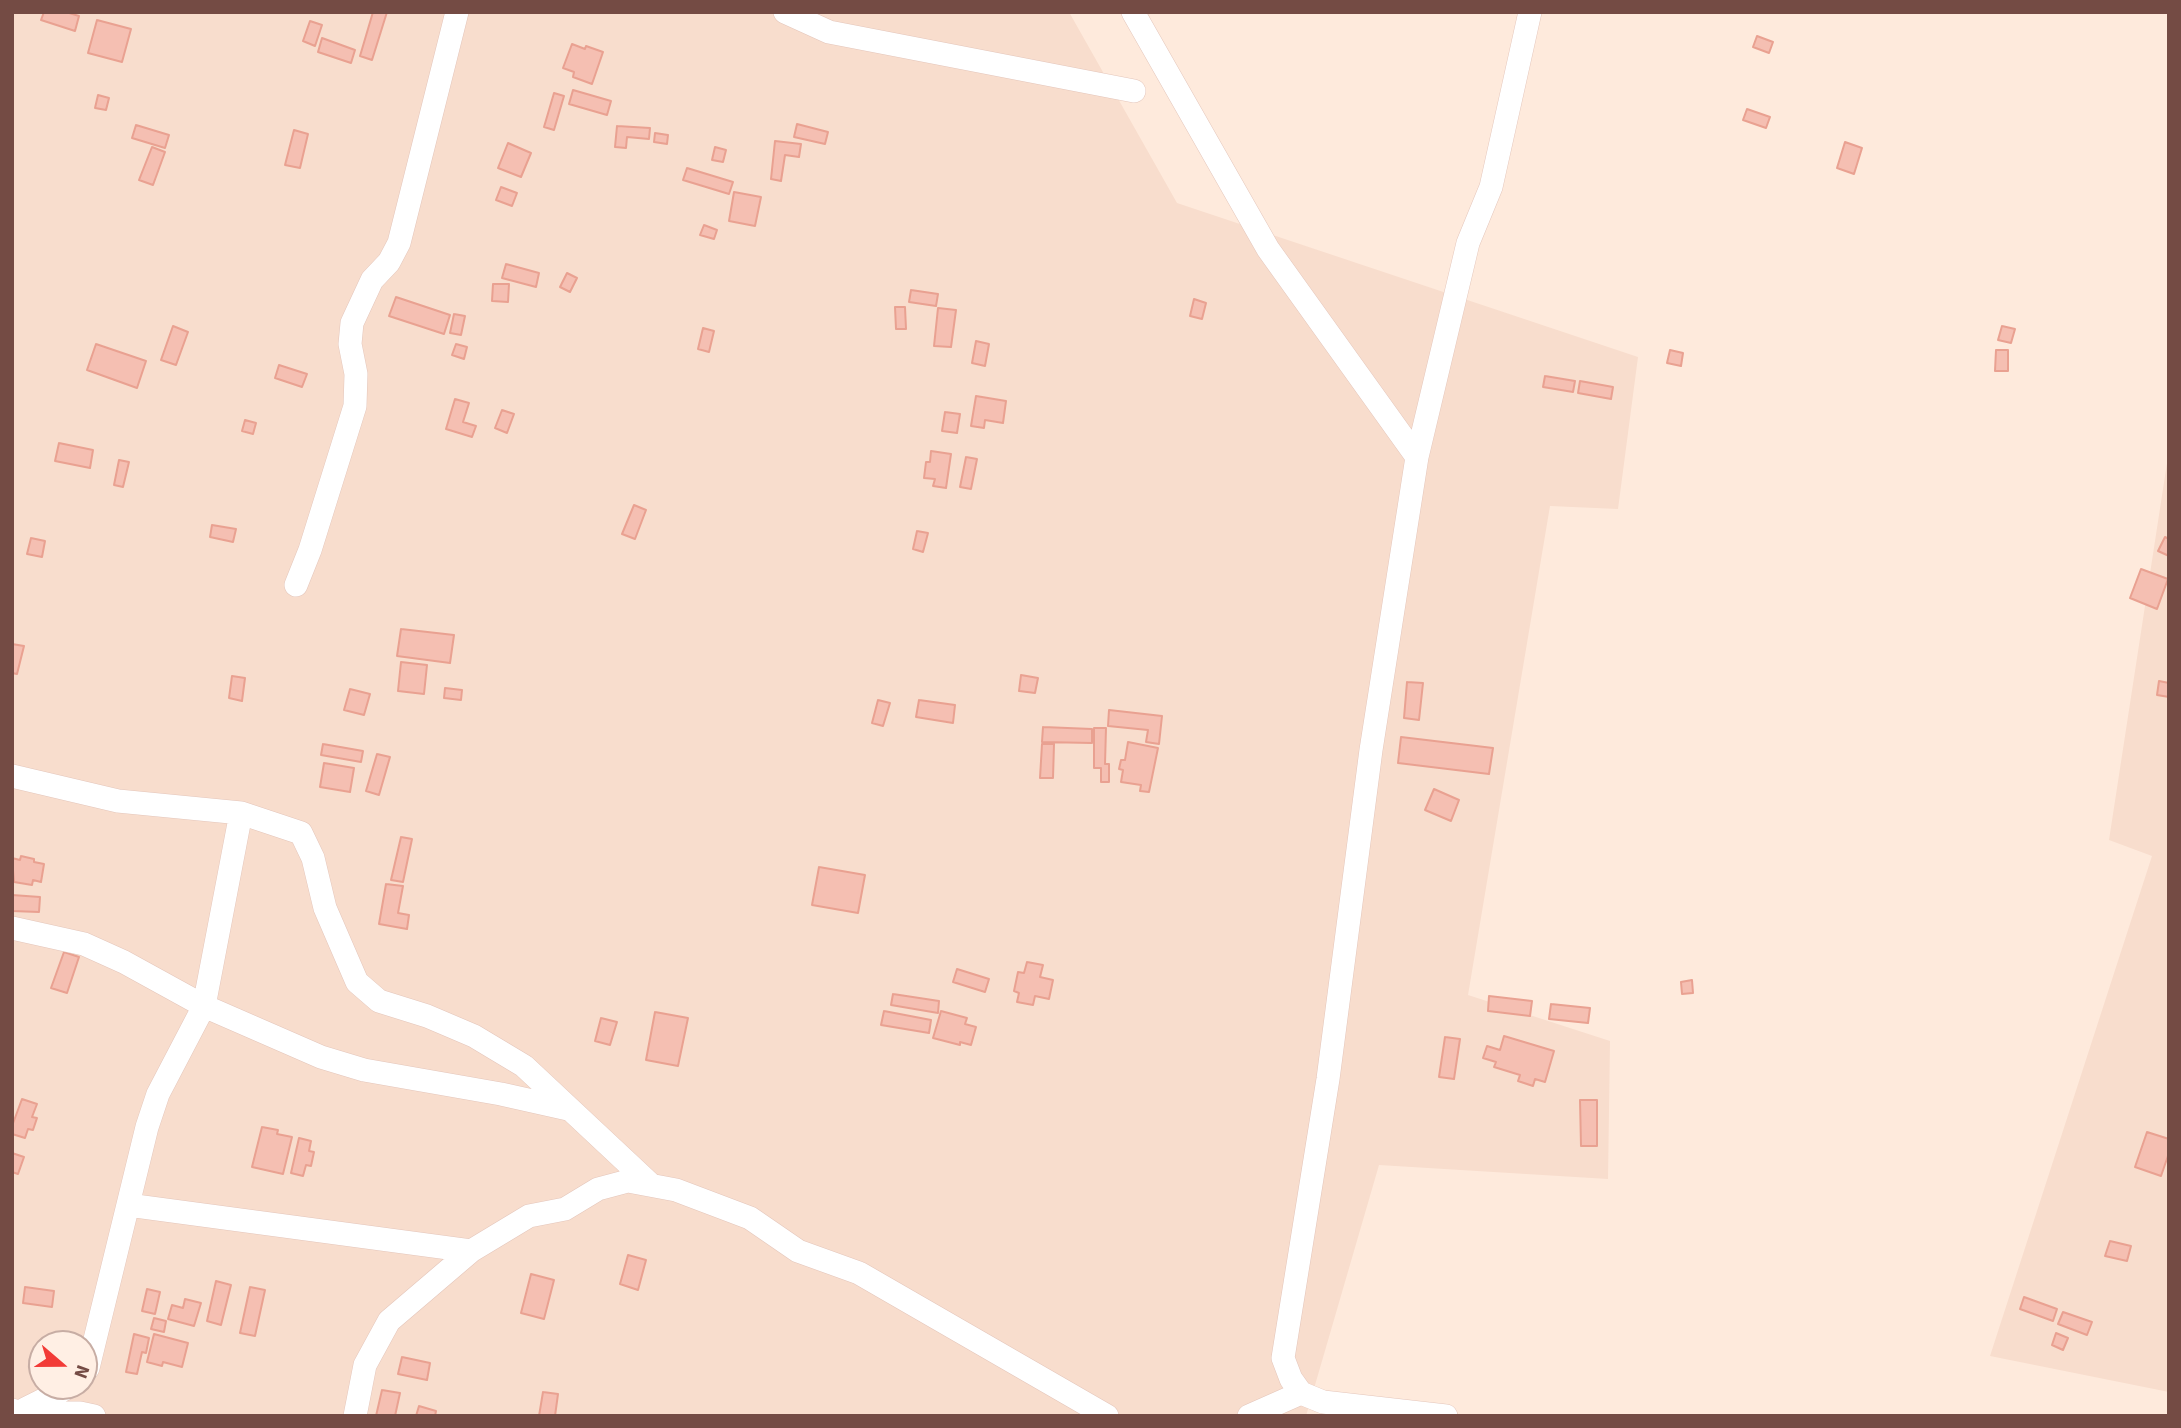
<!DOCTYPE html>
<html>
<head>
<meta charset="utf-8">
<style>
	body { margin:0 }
	#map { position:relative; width:2181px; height:1428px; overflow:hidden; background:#feeadc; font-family:"Source Sans 3",sans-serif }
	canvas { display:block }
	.frame { position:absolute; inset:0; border:14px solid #744b44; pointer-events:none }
	.north { position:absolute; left:28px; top:1330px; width:70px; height:70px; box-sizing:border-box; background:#ffefe4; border:2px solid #c7ada4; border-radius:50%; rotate:110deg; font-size:19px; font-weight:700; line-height:28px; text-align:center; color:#744b44 }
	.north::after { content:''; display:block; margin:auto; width:24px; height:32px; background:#f23b37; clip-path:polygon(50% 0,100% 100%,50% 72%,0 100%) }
</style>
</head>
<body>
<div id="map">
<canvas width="2181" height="1428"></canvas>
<div class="frame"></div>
<div class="north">N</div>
</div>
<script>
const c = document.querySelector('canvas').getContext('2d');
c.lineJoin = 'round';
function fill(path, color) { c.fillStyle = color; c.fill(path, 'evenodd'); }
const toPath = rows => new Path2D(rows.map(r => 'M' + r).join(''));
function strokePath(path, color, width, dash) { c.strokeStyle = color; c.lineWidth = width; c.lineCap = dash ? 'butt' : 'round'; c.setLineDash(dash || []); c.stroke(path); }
fill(toPath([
	[12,12,1069,12,1177,203,1638,357,1618,509,1550,506,1468,995,1610,1041,1608,1179,1379,1165,1306,1416,12,1416],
	[42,1344,84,1344,84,1386,42,1386],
	[2169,450,2169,1392,1990,1356,2152,856,2109,840]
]), '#f8ddcd');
const building = toPath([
	[44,12,66,12,79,16,75,31,41,20,44,12],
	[373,12,387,12,372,60,360,56,373,12],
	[97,20,131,29,122,62,88,53,97,20],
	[310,21,322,25,315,46,303,41,310,21],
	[1757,36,1773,42,1769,53,1753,47,1757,36],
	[322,38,355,50,351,63,318,52,322,38],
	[572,44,585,49,586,46,603,52,592,84,573,77,574,72,563,68,572,44],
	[573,90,611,101,607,115,569,104,573,90],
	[554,93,564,96,554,130,544,127,554,93],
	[98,95,109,98,106,110,95,108,98,95],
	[1747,109,1770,117,1766,128,1743,120,1747,109],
	[797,124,828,132,825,144,794,137,797,124],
	[136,125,169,135,165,148,132,138,136,125],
	[617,126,650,128,649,139,627,137,626,148,615,147,617,126],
	[294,130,308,134,300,168,285,165,294,130],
	[655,133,668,135,667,144,654,142,655,133],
	[775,141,801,144,799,157,785,155,781,181,771,179,775,141],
	[1845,142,1862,148,1854,174,1837,168,1845,142],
	[508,143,531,153,521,177,498,168,508,143],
	[152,147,165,152,153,185,139,180,152,147],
	[715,147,726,150,723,162,712,160,715,147],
	[687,168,733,182,729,194,683,180,687,168],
	[501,187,517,193,512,206,496,200,501,187],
	[734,192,761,197,755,226,729,221,734,192],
	[704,225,717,230,714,239,700,235,704,225],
	[506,264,539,273,536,287,502,278,506,264],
	[567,273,577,278,570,292,560,287,567,273],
	[493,284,509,284,508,302,492,301,493,284],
	[911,290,938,294,936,306,909,302,911,290],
	[396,297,450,315,444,334,389,316,396,297],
	[1194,299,1206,303,1202,319,1190,316,1194,299],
	[895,307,905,307,906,329,896,329,895,307],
	[938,308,956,310,951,347,934,346,938,308],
	[454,314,465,316,461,335,450,333,454,314],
	[173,326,188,332,176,365,161,360,173,326],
	[2002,326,2015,329,2011,343,1998,340,2002,326],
	[703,328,714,331,709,352,698,349,703,328],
	[976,341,989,344,985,366,972,363,976,341],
	[96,344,146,361,137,388,87,370,96,344],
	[456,344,467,347,464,359,452,355,456,344],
	[1670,350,1683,353,1681,366,1667,363,1670,350],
	[1996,350,2008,350,2008,371,1995,371,1996,350],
	[279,365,307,374,302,387,275,378,279,365],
	[1545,376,1575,381,1573,392,1543,387,1545,376],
	[1580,381,1613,387,1611,399,1578,393,1580,381],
	[976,396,1006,401,1003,423,985,420,984,428,971,426,976,396],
	[455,399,469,403,463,422,476,426,472,437,446,429,455,399],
	[502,410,514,414,507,433,495,428,502,410],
	[945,412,960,414,957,433,942,431,945,412],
	[245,420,256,423,253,434,242,431,245,420],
	[59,443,93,450,90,468,55,461,59,443],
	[931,451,951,454,946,488,933,486,935,479,924,478,926,462,930,462,931,451],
	[966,457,977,459,971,489,960,487,966,457],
	[119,460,129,462,123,487,114,485,119,460],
	[634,505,646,510,635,539,622,534,634,505],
	[212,525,236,529,233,542,210,537,212,525],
	[917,531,928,533,923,552,913,549,917,531],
	[2165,537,2169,539,2169,556,2158,551,2165,537],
	[31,538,45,541,42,557,27,554,31,538],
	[2141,569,2168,579,2157,609,2130,598,2141,569],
	[401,629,454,635,450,663,397,656,401,629],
	[12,644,24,646,17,674,12,673,12,644],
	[401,662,427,665,424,694,398,691,401,662],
	[1021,675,1038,678,1035,693,1019,691,1021,675],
	[232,676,245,678,242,701,229,698,232,676],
	[2159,681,2169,683,2169,697,2157,695,2159,681],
	[1407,682,1423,683,1419,720,1404,718,1407,682],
	[445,688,462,690,461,700,444,698,445,688],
	[350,689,370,694,364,715,344,710,350,689],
	[878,700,890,703,883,726,872,723,878,700],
	[919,700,955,705,953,723,916,717,919,700],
	[1109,710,1162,716,1159,744,1146,742,1148,730,1108,726,1109,710],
	[1043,727,1092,729,1092,743,1042,742,1043,727],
	[1094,728,1106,728,1105,764,1109,764,1109,782,1101,782,1101,768,1094,768,1094,728],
	[1401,737,1493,748,1489,774,1398,763,1401,737],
	[1128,742,1158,748,1149,792,1140,791,1141,785,1121,782,1123,770,1119,769,1121,760,1125,760,1128,742],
	[323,744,363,751,361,762,321,755,323,744],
	[1042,744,1054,744,1053,778,1040,778,1042,744],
	[377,754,390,757,379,795,366,791,377,754],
	[324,763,354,768,350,792,320,787,324,763],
	[1434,789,1459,800,1451,821,1425,810,1434,789],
	[401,837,412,839,403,882,391,880,401,837],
	[21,856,34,859,34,862,44,864,41,882,33,880,32,885,14,882,12,858,20,860,21,856],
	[819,867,865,875,858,913,812,905,819,867],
	[386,884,403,886,398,913,409,915,407,929,379,924,386,884],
	[12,895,40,897,39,912,12,911,12,895],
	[64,952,79,957,67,993,51,988,64,952],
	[1027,962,1043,965,1040,977,1053,980,1049,999,1035,996,1033,1005,1017,1002,1019,993,1014,991,1018,972,1024,973,1027,962],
	[957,969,989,979,985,992,953,982,957,969],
	[1692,980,1693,993,1682,994,1681,982,1692,980],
	[893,994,939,1001,938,1013,891,1005,893,994],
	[1489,996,1532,1001,1530,1016,1488,1011,1489,996],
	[1551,1004,1590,1008,1588,1023,1549,1019,1551,1004],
	[884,1011,931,1020,929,1033,881,1025,884,1011],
	[941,1011,967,1018,965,1024,976,1027,971,1045,960,1042,960,1045,933,1038,941,1011],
	[655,1012,688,1018,678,1066,646,1060,655,1012],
	[601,1018,617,1022,610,1045,595,1041,601,1018],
	[1504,1036,1554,1051,1545,1082,1535,1079,1533,1086,1518,1081,1520,1075,1494,1067,1496,1062,1483,1058,1487,1046,1500,1050,1504,1036],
	[1445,1037,1460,1039,1454,1079,1439,1077,1445,1037],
	[22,1099,37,1104,32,1117,37,1118,33,1130,28,1129,25,1138,12,1134,12,1126,22,1099],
	[1580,1100,1597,1100,1597,1146,1581,1146,1580,1100],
	[262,1127,278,1130,277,1134,292,1137,283,1174,252,1167,262,1127],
	[2147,1132,2169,1139,2169,1153,2161,1176,2135,1167,2147,1132],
	[299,1138,311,1141,309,1151,314,1152,311,1166,306,1165,303,1176,291,1173,299,1138],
	[12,1153,24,1157,18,1174,12,1172,12,1153],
	[2110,1241,2131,1246,2127,1261,2105,1256,2110,1241],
	[628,1255,646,1260,638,1290,620,1284,628,1255],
	[531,1274,554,1280,544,1319,521,1313,531,1274],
	[216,1281,231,1285,221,1325,207,1321,216,1281],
	[25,1287,54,1291,52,1307,23,1303,25,1287],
	[250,1287,265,1290,255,1336,240,1333,250,1287],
	[147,1289,160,1292,155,1314,142,1311,147,1289],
	[2024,1297,2057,1309,2053,1321,2020,1309,2024,1297],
	[185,1299,201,1303,194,1326,168,1319,172,1305,183,1308,185,1299],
	[2063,1312,2092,1322,2087,1335,2058,1324,2063,1312],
	[154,1318,166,1321,164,1332,151,1329,154,1318],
	[2056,1333,2068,1338,2063,1350,2052,1345,2056,1333],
	[134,1334,149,1338,146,1353,142,1352,137,1374,126,1372,134,1334],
	[154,1334,188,1343,182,1367,163,1362,162,1366,147,1362,154,1334],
	[402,1357,430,1363,427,1380,398,1374,402,1357],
	[382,1390,400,1393,395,1416,376,1416,382,1390],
	[543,1392,558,1394,555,1416,539,1416,543,1392],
	[419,1406,436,1411,435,1416,416,1416,419,1406]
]);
fill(building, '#f5bfb2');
strokePath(building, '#e9a191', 2);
const street = toPath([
	[785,12,829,32,1134,91],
	[1133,12,1268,249,1417,457],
	[296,585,310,550,355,406,356,374,350,344,352,323,372,280,389,262,399,243,457,12],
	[12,776,118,801,241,813,301,833,313,858,325,908,357,982,379,1001,427,1016,474,1036,524,1066,649,1183],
	[12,928,84,944,124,962,204,1006,321,1057,364,1070,501,1094,568,1109],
	[128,1205,471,1251],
	[84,1373,88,1368,147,1127,158,1094,204,1006,241,813],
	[25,1409,71,1386],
	[12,1410,19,1412,80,1413,94,1416],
	[355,1416,365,1365,389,1321,471,1251,529,1216,565,1209,598,1189,628,1181,676,1190,750,1218,798,1251,859,1273,1107,1416],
	[1249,1416,1301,1393],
	[1446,1416,1323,1402,1301,1393,1291,1379,1283,1358,1328,1079,1371,750,1417,457,1468,243,1491,187,1530,12]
]);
strokePath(street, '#e4c6bb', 24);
strokePath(street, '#fff', 23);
</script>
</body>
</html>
